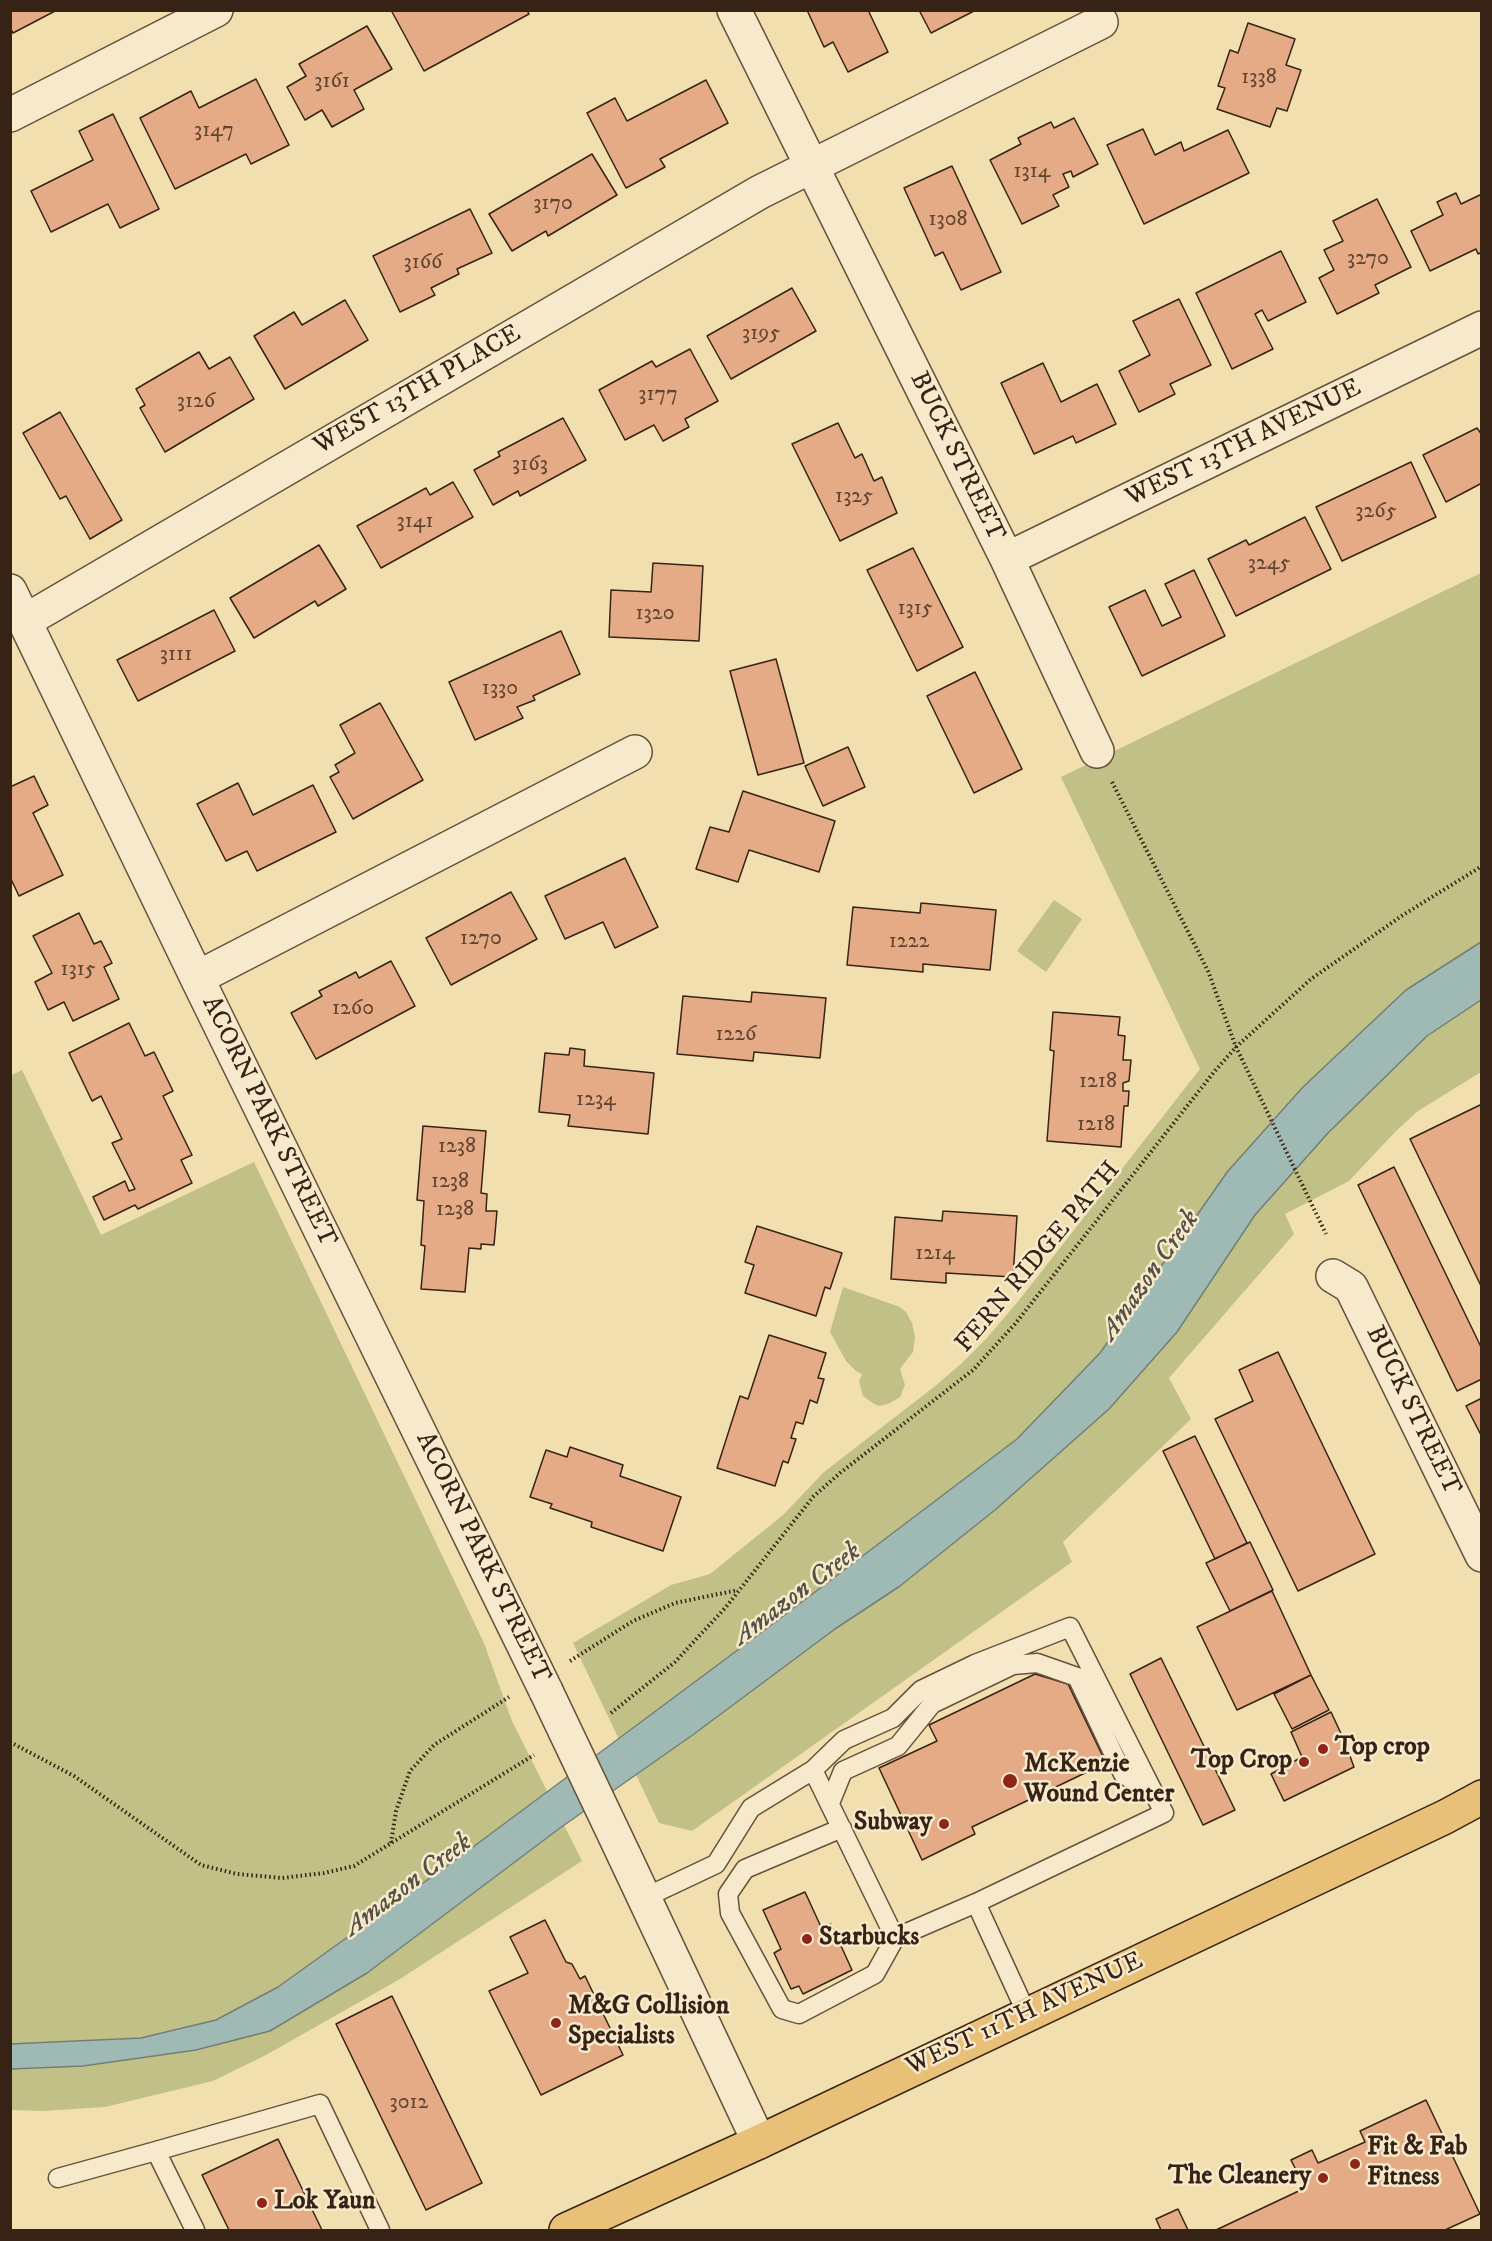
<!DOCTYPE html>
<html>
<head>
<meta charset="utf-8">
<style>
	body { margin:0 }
	#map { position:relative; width:1492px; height:2241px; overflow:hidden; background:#f2dfb0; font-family:"IM FELL DW Pica",serif }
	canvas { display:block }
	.frame { position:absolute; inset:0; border:12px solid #372315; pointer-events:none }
</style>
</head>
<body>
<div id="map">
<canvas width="1492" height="2241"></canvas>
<div class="frame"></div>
</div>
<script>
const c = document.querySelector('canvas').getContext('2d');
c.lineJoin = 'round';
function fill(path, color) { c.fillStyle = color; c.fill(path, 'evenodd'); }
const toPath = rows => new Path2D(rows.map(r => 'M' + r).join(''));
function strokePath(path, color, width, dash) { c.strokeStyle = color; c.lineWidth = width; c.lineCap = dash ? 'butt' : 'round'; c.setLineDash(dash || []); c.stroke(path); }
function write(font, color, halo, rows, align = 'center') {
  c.font = font + ' "IM FELL DW Pica",serif'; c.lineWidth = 5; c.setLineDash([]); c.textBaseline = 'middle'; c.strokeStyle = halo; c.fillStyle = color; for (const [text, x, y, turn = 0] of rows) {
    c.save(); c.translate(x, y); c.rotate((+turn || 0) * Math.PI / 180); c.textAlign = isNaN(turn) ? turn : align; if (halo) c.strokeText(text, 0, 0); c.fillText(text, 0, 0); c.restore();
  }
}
fill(toPath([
	[1481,573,1481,1072,1418,1111,1396,1131,1349,1181,1285,1214,1294,1234,1169,1378,1191,1419,1063,1542,1072,1562,692,1831,659,1823,573,1643,671,1585,710,1574,783,1515,824,1472,934,1387,962,1363,986,1339,1020,1299,1200,1069,1061,777],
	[1054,900,1082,919,1046,972,1017,951],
	[22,1070,101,1235,254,1162,484,1643,512,1721,582,1861,400,1979,266,2055,213,2081,105,2107,43,2111,11,2110,10,1076],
	[843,1287,900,1307,906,1312,912,1323,915,1338,913,1352,900,1369,905,1385,900,1397,888,1404,879,1406,874,1404,863,1396,859,1382,862,1374,856,1371,846,1361,830,1332]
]), '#c0c087');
const water = toPath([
	[1481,942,1481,1000,1427,1036,1328,1133,1255,1215,1177,1332,1109,1409,995,1510,900,1586,835,1629,694,1734,560,1828,367,1973,270,2031,196,2050,83,2066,11,2069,10,2044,141,2038,216,2020,278,1987,469,1850,778,1620,1017,1439,1100,1353,1228,1171,1303,1087,1406,990,1481,942]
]);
fill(water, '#9fbab5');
strokePath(water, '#757e75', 1.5);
const building = toPath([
	[10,10,57,10,13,33,10,28,10,10],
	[391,10,527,10,529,14,424,71,391,10],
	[807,10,868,10,888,52,848,72,833,42,824,47,807,10],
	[919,10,976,10,931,33,919,10],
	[1248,23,1295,39,1286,65,1301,70,1287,111,1277,108,1270,127,1217,109,1225,88,1218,86,1230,50,1238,53,1248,23],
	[367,26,392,69,354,90,364,109,332,127,322,110,305,120,287,87,306,76,299,64,367,26],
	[256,79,289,145,251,164,246,154,175,189,140,118,191,91,199,108,256,79],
	[706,80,728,123,660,159,665,167,626,188,587,113,615,98,627,121,706,80],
	[113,114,159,209,120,228,108,204,51,232,31,191,93,160,79,131,113,114],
	[1074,118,1098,164,1073,177,1071,171,1063,174,1069,187,1053,195,1059,206,1022,224,990,160,1021,144,1018,138,1051,122,1054,128,1074,118],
	[1143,129,1155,155,1181,142,1184,151,1228,130,1249,173,1144,224,1107,145,1143,129],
	[592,154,617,195,548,236,546,231,512,251,489,214,592,154],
	[952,166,1001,272,961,290,943,252,935,256,904,188,952,166],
	[1456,193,1461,204,1482,194,1482,252,1478,254,1476,249,1430,271,1411,231,1443,215,1437,202,1456,193],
	[1377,199,1411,267,1375,285,1379,293,1337,314,1319,278,1334,270,1324,250,1343,241,1333,221,1377,199],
	[470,209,492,253,457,269,459,274,431,288,435,295,400,312,373,256,470,209],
	[1281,251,1306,302,1268,321,1262,310,1255,314,1273,349,1232,369,1196,293,1281,251],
	[792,288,816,331,731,379,707,336,792,288],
	[1179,299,1211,365,1170,384,1175,394,1139,412,1119,371,1150,355,1133,321,1179,299],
	[345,300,368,340,285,389,254,336,294,312,302,325,345,300],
	[690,349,718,401,685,419,689,427,663,441,654,425,625,440,599,390,652,361,656,367,690,349],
	[199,352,209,369,230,357,254,399,165,452,140,408,145,405,136,389,199,352],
	[1043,363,1061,402,1097,384,1116,424,1076,443,1073,436,1034,454,1001,383,1043,363],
	[60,412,122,520,90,539,66,496,60,499,23,433,60,412],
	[563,418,586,460,520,496,518,491,493,505,474,470,500,456,498,452,563,418],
	[838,423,855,458,862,454,874,481,882,477,897,513,840,541,792,444,838,423],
	[1477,428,1482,435,1482,483,1446,502,1423,455,1477,428],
	[1411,462,1436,517,1342,561,1316,507,1411,462],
	[453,482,473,517,381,568,357,526,426,488,430,495,453,482],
	[1305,517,1331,569,1236,616,1208,559,1246,540,1249,545,1305,517],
	[319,545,346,589,318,606,315,601,254,638,230,598,319,545],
	[913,548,963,647,917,671,867,570,913,548],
	[653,563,703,566,699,641,609,637,611,590,651,592,653,563],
	[1194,570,1225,636,1142,676,1109,607,1145,590,1162,626,1181,617,1165,584,1194,570],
	[214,610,235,651,138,701,117,660,214,610],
	[561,631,580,674,533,696,535,700,517,707,523,718,475,740,449,682,561,631],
	[776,659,804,763,758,775,730,671,776,659],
	[975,672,1022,769,974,793,927,696,975,672],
	[380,703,423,780,353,819,330,777,339,772,335,765,355,753,340,725,380,703],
	[848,747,865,787,823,806,805,766,848,747],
	[34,776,48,805,33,813,63,875,19,896,10,877,10,787,34,776],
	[238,783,253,815,313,785,336,832,257,871,247,851,226,861,197,804,238,783],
	[743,791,835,821,819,872,749,850,738,882,696,869,710,827,729,832,743,791],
	[625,858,658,927,615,948,603,922,565,939,545,896,625,858],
	[511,892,537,939,451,985,426,938,511,892],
	[921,903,996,910,990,970,923,964,923,972,847,965,853,907,920,913,921,903],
	[79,913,94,944,101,941,112,963,104,967,119,999,73,1021,64,1002,48,1010,35,982,52,973,33,936,79,913],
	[391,961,415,1006,316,1059,291,1013,322,996,319,991,356,972,359,978,391,961],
	[752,992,826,998,820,1058,754,1052,753,1061,677,1054,683,996,751,1002,752,992],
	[1053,1012,1120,1017,1118,1035,1125,1036,1123,1060,1131,1060,1129,1081,1123,1083,1123,1091,1129,1091,1128,1106,1124,1106,1121,1147,1047,1141,1054,1051,1050,1050,1053,1012],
	[129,1023,145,1056,154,1052,173,1091,163,1096,192,1155,181,1160,192,1183,138,1209,135,1205,104,1220,93,1197,125,1181,129,1191,135,1189,112,1143,122,1139,101,1096,92,1101,69,1053,129,1023],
	[570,1048,585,1050,584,1066,654,1073,648,1134,568,1126,570,1115,539,1112,545,1053,569,1055,570,1048],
	[1480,1105,1482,1107,1482,1288,1410,1139,1480,1105],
	[423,1126,486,1131,481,1193,487,1194,486,1211,497,1211,494,1245,481,1244,481,1249,469,1248,465,1292,421,1289,425,1246,421,1245,424,1201,417,1200,423,1126],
	[1394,1167,1482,1349,1482,1379,1457,1391,1358,1185,1394,1167],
	[943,1211,1017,1216,1013,1277,946,1273,946,1283,891,1279,895,1217,942,1221,943,1211],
	[757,1226,842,1253,830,1289,825,1287,816,1316,745,1293,754,1265,745,1262,757,1226],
	[769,1335,826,1353,818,1378,824,1379,817,1403,810,1400,803,1424,796,1422,791,1438,796,1439,788,1463,783,1461,775,1486,717,1468,740,1396,748,1399,769,1335],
	[1278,1352,1375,1554,1298,1591,1215,1419,1253,1401,1239,1370,1278,1352],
	[1482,1398,1482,1437,1466,1406,1482,1398],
	[1195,1436,1247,1543,1215,1559,1163,1451,1195,1436],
	[570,1447,623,1465,620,1476,681,1497,663,1551,591,1527,592,1522,550,1508,552,1504,530,1497,546,1450,567,1457,570,1447],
	[1250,1542,1273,1590,1230,1611,1206,1563,1250,1542],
	[1272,1591,1311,1675,1237,1710,1197,1627,1272,1591],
	[1161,1658,1235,1810,1203,1825,1130,1674,1161,1658],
	[1035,1674,1068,1684,1106,1763,972,1827,975,1834,922,1860,879,1768,937,1741,929,1725,1035,1674],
	[1311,1675,1329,1710,1292,1729,1274,1694,1311,1675],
	[1331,1712,1344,1740,1354,1767,1284,1801,1271,1774,1302,1757,1291,1732,1331,1712],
	[805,1892,822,1929,831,1924,852,1970,803,1994,799,1986,791,1989,774,1953,781,1949,763,1910,805,1892],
	[545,1920,566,1962,572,1964,580,1979,585,1976,623,2055,541,2095,489,1991,528,1973,510,1937,545,1920],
	[392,1996,482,2183,426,2210,336,2024,392,1996],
	[1426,2100,1480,2214,1445,2230,1216,2230,1305,2188,1291,2160,1312,2150,1318,2163,1365,2142,1360,2131,1426,2100],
	[278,2139,322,2230,229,2230,202,2175,278,2139],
	[1178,2209,1188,2230,1161,2230,1156,2219,1178,2209]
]);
fill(building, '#e5ab86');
strokePath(building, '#372315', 1.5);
const lane = toPath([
	[813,1770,844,1740,893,1718,921,1690,975,1664,1070,1627,1164,1813,976,1903,1027,2014],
	[830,1803,843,1771,898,1746,932,1704,1013,1665,1037,1663,1077,1677,1123,1774,1153,1794],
	[842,1828,745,1869,728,1894,730,1913,782,2009,799,2014,875,1974,895,1938],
	[644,1898,716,1864,751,1808,813,1770,895,1938,976,1903],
	[58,2178,156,2151],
	[195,2230,156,2151,320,2104,380,2230]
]);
const street = toPath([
	[734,10,1007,559,1097,751],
	[10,115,216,10],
	[1007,559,1482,328],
	[10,591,197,978,546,1691],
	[25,621,760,192,1101,22],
	[197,978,635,752],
	[1333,1276,1351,1287,1482,1555],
	[624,1855,759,2142]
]);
const primary = toPath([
	[566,2230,759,2142,1445,1817,1482,1797]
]);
strokePath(lane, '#66523c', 21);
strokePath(street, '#66523c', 36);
strokePath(primary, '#372315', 36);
strokePath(toPath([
	[1112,782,1208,971,1236,1047,1326,1234],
	[570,1661,633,1621,675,1603,738,1590],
	[611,1713,675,1662,726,1607,813,1497,840,1473,973,1370,1015,1324,1214,1072,1236,1047,1311,979,1403,915,1482,866],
	[10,1742,74,1776,201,1865,237,1874,282,1878,324,1873,354,1866,534,1755],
	[391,1843,396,1811,410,1771,434,1745,509,1697]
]), '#372315', 4, [1.5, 3]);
strokePath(lane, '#f7eacc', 18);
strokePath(street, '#f7eacc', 33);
strokePath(primary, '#e9c078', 33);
const streetBridge = toPath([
	[546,1691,624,1855]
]);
strokePath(streetBridge, '#66523c', 36, []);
strokePath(streetBridge, '#f7eacc', 33);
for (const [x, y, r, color] of [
	[1323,1749,6,"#8f2418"],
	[1304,1762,6,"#8f2418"],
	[1010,1781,8,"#8f2418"],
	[944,1824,6,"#8f2418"],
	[807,1939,6,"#8f2418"],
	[556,2023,6,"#8f2418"],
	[1355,2164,6,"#8f2418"],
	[1323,2178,6,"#8f2418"],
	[262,2203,6,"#8f2418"]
]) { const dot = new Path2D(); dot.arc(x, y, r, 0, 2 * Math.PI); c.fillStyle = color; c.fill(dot); strokePath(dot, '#f7eacc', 2); }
write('22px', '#624531', null, [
	["1338",1259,78],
	["3161",332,82],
	["3147",214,131],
	["1314",1032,172],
	["3170",553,204],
	["1308",948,220],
	["3270",1368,259],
	["3166",423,263],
	["3195",761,334],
	["3177",658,395],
	["3126",196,402],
	["3163",530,465],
	["1325",854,497],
	["3265",1376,512],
	["3141",415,522],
	["3245",1269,564],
	["1315",915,609],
	["1320",655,614],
	["3111",176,655],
	["1330",500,689],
	["1270",481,939],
	["1222",909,942],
	["1315",78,970],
	["1260",353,1009],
	["1226",736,1035],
	["1218",1098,1082],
	["1234",596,1100],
	["1218",1096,1125],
	["1238",457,1147],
	["1238",450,1182],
	["1238",455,1210],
	["1214",935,1254],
	["3012",409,2103]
]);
write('26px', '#372315', '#f7eacc', [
	["WEST 13TH PLACE",418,391,-30],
	["WEST 13TH AVENUE",1244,444,-26],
	["BUCK STREET",956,457,64],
	["ACORN PARK STREET",268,1122,64],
	["FERN RIDGE PATH",1039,1258,-50],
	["BUCK STREET",1412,1411,64],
	["ACORN PARK STREET",482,1558,64],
	["WEST 11TH AVENUE",1025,2015,-25]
]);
write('bold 26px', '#372315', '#f7eacc', [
	["Top crop",1335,1749],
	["Top Crop",1292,1762,"right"],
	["McKenzie",1024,1766],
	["Wound Center",1024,1796],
	["Subway",932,1824,"right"],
	["Starbucks",819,1939],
	["M&G Collision",568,2008],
	["Specialists",568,2038],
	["Fit & Fab",1367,2149],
	["Fitness",1367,2179],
	["The Cleanery",1311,2178,"right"],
	["Lok Yaun",274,2203]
], 'left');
write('italic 27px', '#565045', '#f7eacc', [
	["Amazon Creek",1151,1276,-55],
	["Amazon Creek",798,1595,-37],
	["Amazon Creek",409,1886,-37]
]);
</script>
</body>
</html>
